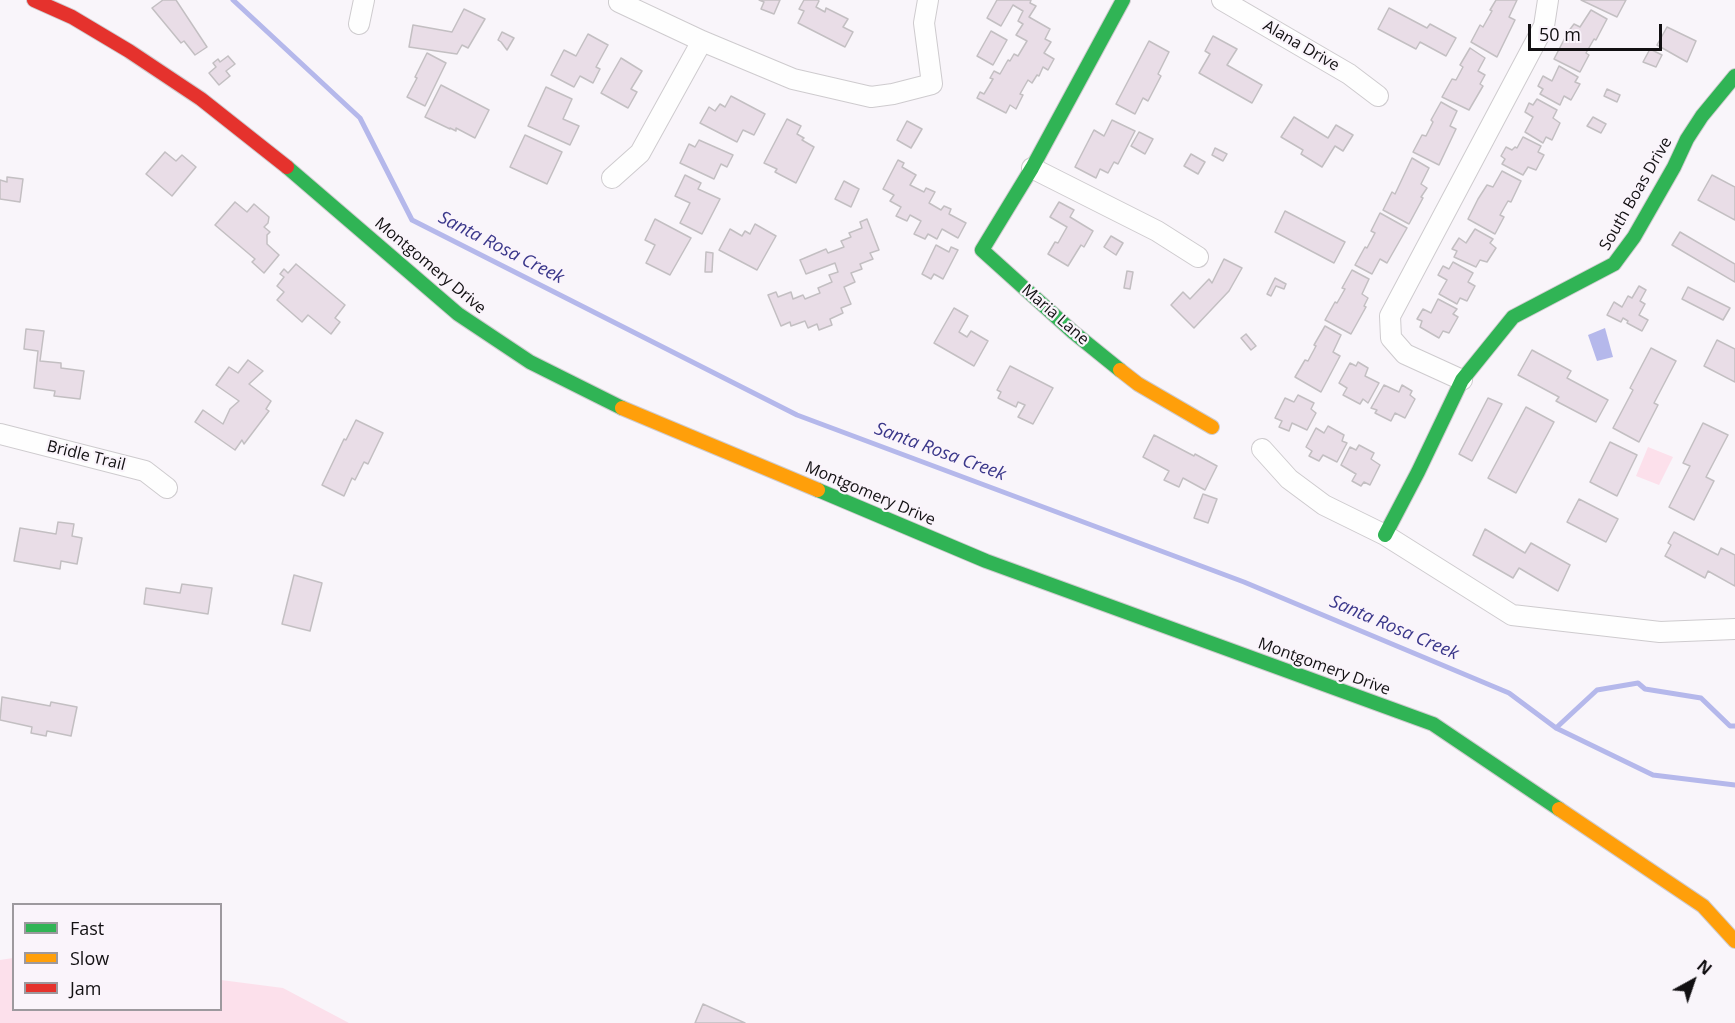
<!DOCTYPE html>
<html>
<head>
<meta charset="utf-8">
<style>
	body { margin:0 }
	#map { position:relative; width:1735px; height:1023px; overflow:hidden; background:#f9f5fa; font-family:"Open Sans",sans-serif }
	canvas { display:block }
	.legend { position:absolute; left:12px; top:903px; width:210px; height:108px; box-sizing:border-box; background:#faf4fb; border:2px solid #9d999e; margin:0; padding:8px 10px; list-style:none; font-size:18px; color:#121012 }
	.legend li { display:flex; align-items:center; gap:12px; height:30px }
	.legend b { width:30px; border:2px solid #9d999e }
	.north { position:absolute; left:1663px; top:951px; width:60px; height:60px; -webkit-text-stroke:4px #faf4fb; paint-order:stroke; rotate:40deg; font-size:16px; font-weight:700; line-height:24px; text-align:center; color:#121012 }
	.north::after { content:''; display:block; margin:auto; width:21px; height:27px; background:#121012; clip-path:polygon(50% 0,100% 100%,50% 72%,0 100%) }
	.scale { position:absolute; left:1528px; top:24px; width:134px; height:27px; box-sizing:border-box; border:3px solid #121012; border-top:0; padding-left:8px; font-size:18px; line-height:21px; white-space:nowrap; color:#121012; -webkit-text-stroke:4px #faf4fb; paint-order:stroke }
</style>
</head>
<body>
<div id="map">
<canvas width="1735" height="1023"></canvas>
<ul class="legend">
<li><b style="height:8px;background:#30b455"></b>Fast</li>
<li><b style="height:8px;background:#ff9f0a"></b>Slow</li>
<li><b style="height:8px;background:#e5322d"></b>Jam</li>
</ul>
<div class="north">N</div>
<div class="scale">50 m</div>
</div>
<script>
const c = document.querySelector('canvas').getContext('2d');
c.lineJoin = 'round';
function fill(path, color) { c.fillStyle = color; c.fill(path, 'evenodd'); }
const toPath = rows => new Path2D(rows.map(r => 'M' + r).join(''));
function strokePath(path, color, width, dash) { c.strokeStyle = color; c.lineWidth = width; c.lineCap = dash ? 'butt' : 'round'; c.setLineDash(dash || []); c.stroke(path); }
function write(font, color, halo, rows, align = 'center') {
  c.font = font + ' "Open Sans",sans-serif'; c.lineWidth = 4.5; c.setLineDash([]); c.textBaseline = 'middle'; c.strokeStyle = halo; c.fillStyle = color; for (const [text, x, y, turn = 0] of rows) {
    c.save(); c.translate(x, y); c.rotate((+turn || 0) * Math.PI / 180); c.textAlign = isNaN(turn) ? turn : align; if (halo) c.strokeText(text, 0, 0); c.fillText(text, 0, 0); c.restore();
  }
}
fill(toPath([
	[1648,447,1673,457,1659,485,1636,476],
	[13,958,14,1010,220,1010,221,980,283,988,349,1023,0,1023,0,960]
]), '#fce0eb');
fill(toPath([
	[1605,328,1613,357,1597,361,1588,335]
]), '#b5b8eb');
strokePath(toPath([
	[233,0,360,118,412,220,797,415,1244,582,1509,693,1556,728,1653,775,1735,785],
	[1556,728,1597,690,1638,683,1645,689,1701,698,1730,726,1735,726]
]), '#b5b8eb', 5);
const building = toPath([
	[163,0,176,0,207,47,195,55,184,41,181,43,152,8,163,0],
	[759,0,780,0,774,14,761,9,764,2,759,0],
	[804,0,818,0,819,1,816,7,825,12,826,8,848,19,843,27,853,32,845,47,798,23,804,11,799,9,804,0],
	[997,0,1031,0,1030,3,1036,6,1029,17,1050,29,1045,39,1051,42,1044,53,1054,59,1048,70,1043,67,1039,76,1037,75,1032,83,1028,80,1020,94,1023,95,1016,109,1010,105,1006,113,977,98,980,92,984,94,993,79,990,78,994,71,1000,74,1008,60,1010,61,1014,54,1018,56,1027,41,1016,35,1023,24,1018,21,1023,11,1013,5,1001,26,987,18,997,0],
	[1496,0,1517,0,1509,17,1515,20,1497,57,1471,42,1480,25,1483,27,1492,11,1490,10,1496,0],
	[1581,0,1626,0,1617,17,1581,0],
	[1389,8,1427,28,1430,24,1456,38,1446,56,1420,42,1416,49,1378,29,1389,8],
	[464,9,485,19,468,48,462,45,457,54,409,47,413,25,452,32,464,9],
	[1591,10,1607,19,1596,40,1594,39,1586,53,1589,55,1580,72,1554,59,1568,32,1574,24,1580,27,1591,10],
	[1667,27,1696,41,1687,62,1657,45,1667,27],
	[991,31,1007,40,993,65,977,56,991,31],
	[502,32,514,38,507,50,501,42,498,40,502,32],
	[588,34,608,45,596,67,600,69,593,83,580,76,574,87,551,75,564,50,576,56,588,34],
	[1213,36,1237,49,1227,65,1262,85,1252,103,1199,73,1210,54,1205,51,1213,36],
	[1149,41,1169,52,1158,74,1161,76,1148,101,1143,98,1135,114,1116,104,1149,41],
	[1470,48,1485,58,1478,71,1485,75,1480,84,1483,86,1469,110,1442,97,1452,79,1456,80,1463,67,1460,65,1470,48],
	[1650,49,1662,55,1656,67,1643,62,1650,49],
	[427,53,446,63,425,106,407,97,417,78,415,77,427,53],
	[228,56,235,64,226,71,230,76,219,85,209,73,216,67,213,63,218,59,220,62,228,56],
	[621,58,642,71,631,89,637,92,628,108,601,93,621,58],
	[1559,66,1578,77,1575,82,1580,84,1571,100,1564,96,1560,105,1540,94,1543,89,1538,86,1543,76,1552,81,1559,66],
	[441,85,489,110,475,138,456,128,456,131,450,128,450,129,425,117,441,85],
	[546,87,572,99,563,119,579,126,570,145,528,126,546,87],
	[1607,89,1620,95,1617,102,1604,96,1607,89],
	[731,96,765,114,754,135,743,130,737,142,700,123,709,107,715,111,720,104,725,107,731,96],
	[1537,99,1557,110,1553,118,1560,123,1552,140,1546,137,1543,143,1525,132,1533,117,1525,112,1529,103,1533,105,1537,99],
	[1441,102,1457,111,1450,126,1456,129,1439,165,1413,152,1422,135,1426,136,1433,122,1431,120,1441,102],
	[1294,117,1328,138,1336,125,1353,135,1343,151,1335,146,1322,167,1301,154,1303,150,1281,137,1294,117],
	[1593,117,1606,124,1601,133,1587,126,1593,117],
	[787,119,801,126,797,134,804,138,802,140,814,147,796,183,775,172,777,169,764,163,787,119],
	[1112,120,1135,131,1118,164,1114,162,1108,173,1100,169,1096,178,1075,167,1094,130,1104,136,1112,120],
	[907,121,922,129,911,148,897,140,907,121],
	[1139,132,1153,139,1145,154,1131,146,1139,132],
	[525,135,562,152,547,184,510,167,525,135],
	[1523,137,1541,146,1538,152,1544,155,1536,170,1528,167,1523,175,1502,164,1505,159,1501,156,1506,147,1512,150,1515,147,1517,148,1523,137],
	[699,140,733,155,727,167,721,164,714,179,680,163,689,144,695,147,699,140],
	[1215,148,1227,154,1223,161,1212,155,1215,148],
	[165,152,176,161,182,155,196,167,172,196,146,174,165,152],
	[1191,154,1205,162,1198,174,1184,166,1191,154],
	[1412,158,1429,168,1421,184,1427,188,1421,197,1423,198,1409,224,1383,210,1392,192,1395,194,1412,158],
	[898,160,904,163,902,167,916,175,910,185,924,192,926,188,935,192,929,203,941,210,944,206,951,209,949,214,966,223,958,238,942,229,937,239,928,234,925,239,914,234,921,221,910,215,907,221,896,216,901,207,890,201,894,195,883,189,898,160],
	[1502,171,1521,181,1511,202,1508,201,1500,215,1504,217,1495,234,1468,219,1478,199,1487,185,1493,187,1502,171],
	[685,175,701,183,698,189,720,199,702,234,680,223,690,203,675,196,685,175],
	[1712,175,1735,187,1735,220,1698,200,1712,175],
	[7,177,23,179,20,202,0,199,0,180,7,182,7,177],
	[844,181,859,189,851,207,835,199,844,181],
	[235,202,247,212,254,204,269,217,268,223,264,227,270,232,267,235,267,244,279,255,264,273,252,262,255,259,215,225,235,202],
	[1059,202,1074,210,1070,217,1093,231,1084,247,1081,245,1068,266,1048,254,1055,242,1058,243,1067,227,1050,217,1059,202],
	[1285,211,1345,242,1334,263,1275,232,1285,211],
	[1380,213,1407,228,1387,263,1380,259,1372,274,1355,265,1365,247,1367,248,1375,233,1371,231,1380,213],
	[655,219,691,238,670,275,646,263,655,245,645,240,655,219],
	[867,219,879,250,870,253,873,259,860,264,862,269,851,273,855,282,844,287,851,304,841,308,843,313,830,319,832,325,819,330,817,324,808,328,805,321,791,326,790,322,781,326,768,295,776,292,778,297,791,292,793,299,803,295,805,299,820,293,818,288,832,282,829,275,838,272,835,263,806,274,800,260,826,249,828,253,844,247,841,241,851,237,849,233,862,228,860,222,867,219],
	[755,224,776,236,757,270,719,250,730,229,742,236,745,231,750,234,755,224],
	[1475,229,1493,239,1490,243,1496,248,1487,262,1480,260,1476,267,1454,257,1457,251,1452,249,1459,238,1466,243,1475,229],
	[1680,232,1735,264,1735,282,1672,245,1680,232],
	[1111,236,1123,243,1116,255,1104,247,1111,236],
	[936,245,949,252,951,247,958,250,943,279,934,274,931,279,922,274,936,245],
	[706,252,713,253,712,272,705,272,706,252],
	[1224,259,1242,268,1229,291,1194,328,1171,305,1183,292,1190,299,1209,279,1212,283,1224,259],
	[1453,262,1473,273,1468,282,1475,286,1467,301,1460,298,1457,304,1439,294,1447,280,1438,275,1443,266,1449,269,1453,262],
	[296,264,345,305,335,318,340,322,331,334,308,315,302,322,277,300,284,292,277,286,284,277,280,274,284,269,288,273,296,264],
	[1352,270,1369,279,1362,294,1368,298,1364,306,1366,307,1351,334,1325,320,1335,302,1337,303,1345,289,1342,288,1352,270],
	[1127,271,1133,272,1130,289,1124,288,1127,271],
	[1275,278,1286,284,1284,289,1276,286,1271,296,1267,294,1275,278],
	[1639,286,1646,290,1640,301,1645,304,1639,315,1648,320,1642,331,1627,323,1628,321,1623,318,1621,322,1607,315,1614,302,1622,307,1628,296,1632,298,1639,286],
	[1688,287,1730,308,1723,320,1682,299,1688,287],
	[1438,299,1457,309,1453,314,1458,317,1449,333,1443,331,1439,338,1420,327,1422,321,1417,319,1423,309,1431,313,1438,299],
	[954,308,968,316,959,332,967,337,971,331,988,341,974,366,934,343,954,308],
	[1325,326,1341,335,1333,352,1340,356,1321,392,1295,377,1305,360,1308,361,1316,346,1314,345,1325,326],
	[26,329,44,331,40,361,61,363,61,368,84,371,80,399,54,396,55,391,34,388,38,351,24,349,26,329],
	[1246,334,1256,346,1251,350,1241,338,1246,334],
	[1717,340,1735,349,1735,382,1704,366,1717,340],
	[1651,348,1676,361,1654,403,1658,405,1639,442,1613,428,1633,390,1630,388,1651,348],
	[1532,350,1571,371,1567,378,1608,400,1596,422,1556,401,1559,397,1518,375,1532,350],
	[248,360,263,371,249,384,271,401,266,409,269,411,244,444,242,440,235,450,195,422,203,410,223,424,230,409,239,401,216,385,229,367,238,373,248,360],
	[1358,362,1368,368,1365,376,1379,383,1368,403,1363,399,1360,404,1343,395,1347,388,1339,383,1350,363,1356,366,1358,362],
	[1010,366,1053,388,1033,424,1018,417,1025,405,1018,402,1016,407,998,398,1001,392,997,390,1010,366],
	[1384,385,1399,392,1402,385,1412,391,1410,395,1415,399,1405,418,1395,413,1391,421,1375,413,1377,410,1371,408,1384,385],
	[1298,395,1314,403,1311,409,1316,413,1307,430,1292,423,1289,431,1279,427,1282,421,1275,418,1285,398,1294,402,1298,395],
	[1488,398,1502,404,1472,461,1459,454,1488,398],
	[1526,407,1554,422,1516,493,1488,478,1526,407],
	[356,420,383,433,368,464,364,462,355,480,352,478,344,496,322,485,344,439,346,440,356,420],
	[1703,423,1728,435,1706,477,1714,481,1694,520,1669,507,1690,466,1683,463,1703,423],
	[1328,426,1344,435,1342,441,1347,443,1337,462,1323,455,1319,461,1309,456,1312,451,1306,447,1316,428,1324,433,1328,426],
	[1154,435,1194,456,1195,454,1217,466,1205,490,1183,478,1179,487,1164,480,1169,471,1143,457,1154,435],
	[1610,442,1637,455,1617,496,1590,482,1610,442],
	[1359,445,1374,453,1371,459,1380,465,1370,485,1364,482,1361,486,1352,481,1356,474,1341,465,1350,447,1356,450,1359,445],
	[1203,494,1217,499,1208,523,1194,518,1203,494],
	[1579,499,1618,519,1606,542,1567,522,1579,499],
	[58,522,74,524,72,536,82,538,77,564,61,561,60,569,14,561,20,528,56,534,58,522],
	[1485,529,1525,553,1531,543,1570,565,1558,591,1519,568,1513,578,1473,555,1485,529],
	[1674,532,1718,555,1721,548,1735,555,1735,586,1708,571,1705,578,1665,556,1671,545,1668,543,1674,532],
	[294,575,322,583,310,631,282,624,294,575],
	[182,584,212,588,208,614,144,604,146,588,180,593,182,584],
	[2,697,50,706,51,702,77,707,71,736,47,731,46,736,31,733,32,727,0,720,2,697],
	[703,1004,745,1023,695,1023,703,1004]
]);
fill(building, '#e9dde7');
strokePath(building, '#c3bfc2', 1.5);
const street = toPath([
	[1222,0,1349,74,1378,96],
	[619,2,702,41,793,79,871,97,893,94,932,84,924,23,928,0],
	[359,24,364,0],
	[1032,168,1157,231,1198,257],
	[612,178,640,153,702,41],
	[1462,380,1405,354,1391,338,1390,316,1544,26,1548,0],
	[0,434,145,471,167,488],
	[1262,449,1289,479,1324,505,1385,535,1512,615,1660,632,1735,629]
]);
const fast = toPath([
	[287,167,458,314,530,362,622,408],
	[1120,370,1073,332,982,250,1032,168,1123,0],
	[818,490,986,561,1433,724,1559,809],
	[1385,535,1418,472,1462,380,1513,317,1614,264,1634,237,1674,167,1687,139,1702,116,1735,76]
]);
const slow = toPath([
	[1120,370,1138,384,1212,427],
	[622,408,818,490],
	[1559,809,1703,906,1735,941]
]);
const jam = toPath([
	[34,0,72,17,129,51,201,99,287,167]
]);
strokePath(street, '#cecbce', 22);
strokePath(fast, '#cecbce', 16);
strokePath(slow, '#cecbce', 16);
strokePath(jam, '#cecbce', 16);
strokePath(street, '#fefefe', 20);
strokePath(fast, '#30b455', 14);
strokePath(slow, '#ff9f0a', 14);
strokePath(jam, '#e5322d', 14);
write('16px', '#121012', '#faf4fb', [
	["Alana Drive",1301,46,30],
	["South Boas Drive",1636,194,-60],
	["Montgomery Drive",430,266,40],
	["Maria Lane",1055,315,41],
	["Bridle Trail",86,456,14],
	["Montgomery Drive",870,494,23],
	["Montgomery Drive",1324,667,20]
]);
write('italic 18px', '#3a378a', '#faf4fb', [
	["Santa Rosa Creek",501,248,27],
	["Santa Rosa Creek",940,452,20],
	["Santa Rosa Creek",1394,628,23]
]);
</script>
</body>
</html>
